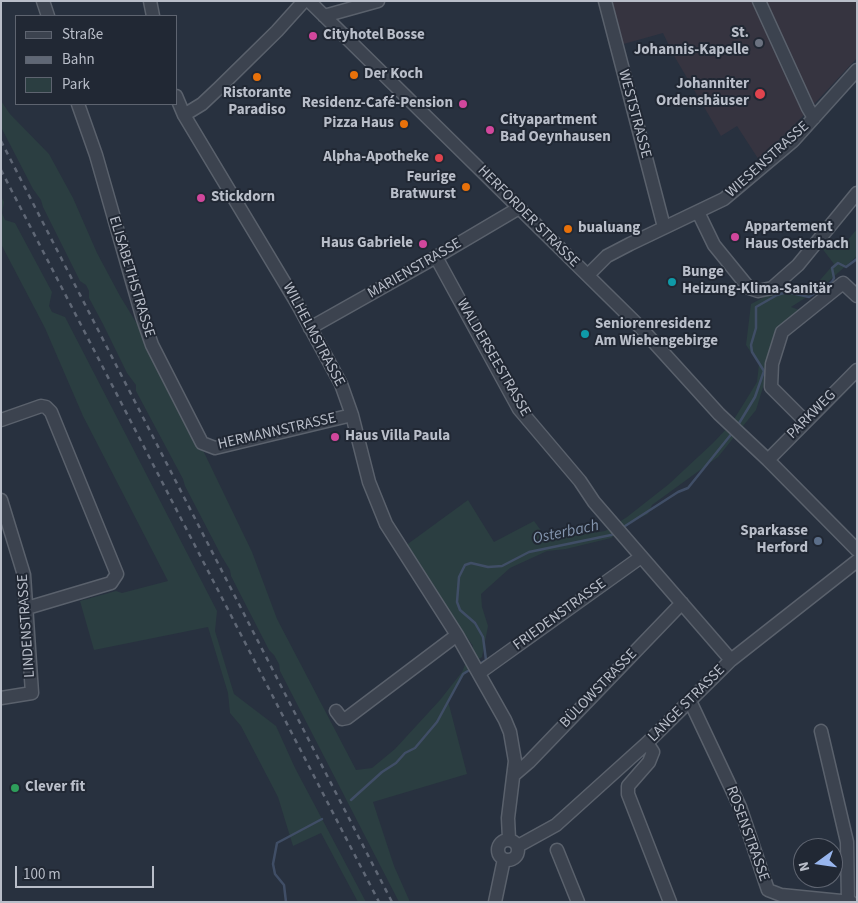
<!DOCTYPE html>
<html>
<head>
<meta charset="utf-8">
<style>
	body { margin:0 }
	#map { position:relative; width:858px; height:903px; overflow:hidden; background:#28313f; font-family:"Source Sans 3",sans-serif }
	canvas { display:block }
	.frame { position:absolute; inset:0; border:2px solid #b9bec9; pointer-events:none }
	.legend { position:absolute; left:15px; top:15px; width:162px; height:90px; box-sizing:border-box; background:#212834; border:1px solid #5e6470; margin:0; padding:6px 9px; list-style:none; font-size:15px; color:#b9bec9 }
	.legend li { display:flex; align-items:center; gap:10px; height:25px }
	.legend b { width:25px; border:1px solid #5e6470 }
	.north { position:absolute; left:793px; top:838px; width:50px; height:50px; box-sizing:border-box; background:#212834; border:1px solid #5e6470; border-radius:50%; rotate:256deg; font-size:14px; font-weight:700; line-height:20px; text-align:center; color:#b9bec9 }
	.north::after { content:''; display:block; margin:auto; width:18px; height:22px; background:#98b6ee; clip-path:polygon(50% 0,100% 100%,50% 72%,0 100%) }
	.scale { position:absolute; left:15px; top:866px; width:139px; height:22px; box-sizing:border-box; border:2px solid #b9bec9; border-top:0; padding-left:6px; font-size:15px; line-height:18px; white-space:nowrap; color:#b9bec9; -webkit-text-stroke:4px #212834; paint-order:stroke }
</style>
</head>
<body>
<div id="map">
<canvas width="858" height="903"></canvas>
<div class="frame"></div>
<ul class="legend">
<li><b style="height:6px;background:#3c434f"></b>Straße</li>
<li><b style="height:6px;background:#5f6775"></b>Bahn</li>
<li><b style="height:14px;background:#2b3e41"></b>Park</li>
</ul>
<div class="north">N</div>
<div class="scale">100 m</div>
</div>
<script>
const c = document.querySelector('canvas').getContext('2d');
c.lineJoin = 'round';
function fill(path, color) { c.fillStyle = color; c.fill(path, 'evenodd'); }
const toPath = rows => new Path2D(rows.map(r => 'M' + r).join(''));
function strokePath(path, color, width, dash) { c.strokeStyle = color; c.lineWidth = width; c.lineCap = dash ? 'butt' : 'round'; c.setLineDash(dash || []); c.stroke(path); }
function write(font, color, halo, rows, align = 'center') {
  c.font = font + ' "Source Sans 3",sans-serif'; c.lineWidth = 4; c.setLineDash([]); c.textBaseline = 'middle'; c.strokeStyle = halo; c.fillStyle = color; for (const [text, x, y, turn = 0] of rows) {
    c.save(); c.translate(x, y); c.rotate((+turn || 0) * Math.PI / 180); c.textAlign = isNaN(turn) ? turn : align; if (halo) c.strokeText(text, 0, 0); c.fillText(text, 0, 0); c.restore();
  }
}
fill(toPath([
	[608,1,857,1,857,58,802,117,759,160,737,126,721,136,673,54,663,33,620,45]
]), '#363440');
fill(toPath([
	[1,101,10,114,49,154,73,198,97,253,120,296,151,347,199,442,252,552,277,619,356,770,372,768,395,749,440,700,462,672,473,646,405,546,468,500,494,542,534,521,548,540,605,531,627,517,669,484,713,443,731,424,746,400,757,382,759,364,746,345,751,304,782,288,807,295,834,264,821,247,827,240,841,248,857,229,857,256,821,288,791,307,802,311,781,329,756,410,718,457,652,505,648,514,633,521,611,538,566,549,547,551,510,568,481,594,482,607,488,626,482,657,470,665,448,701,467,774,373,802,394,866,410,902,399,902,280,671,279,664,274,655,269,650,231,576,230,570,222,557,185,486,183,479,136,391,136,385,127,373,103,324,89,298,89,291,86,285,80,281,43,207,41,200,33,189,1,127],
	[1,196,4,202,2,213,5,220,15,223,52,292,49,306,52,312,65,317,217,611,215,631,234,694,276,726,295,768,366,902,358,902,321,833,293,846,278,797,241,726,230,713,228,693,208,627,94,650,80,601,116,591,122,593,168,581,83,416,45,328,1,244]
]), '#2b3e41');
strokePath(toPath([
	[738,425,755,397,764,371,752,352,751,345,756,328,756,307,777,295,787,292,809,297,832,282,834,278,832,268,838,263,846,267,857,259],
	[622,528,678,492,688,488,733,432],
	[478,665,486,660,483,637,475,623,460,610,457,602,459,577,465,565,471,563,488,567,502,566,529,552,611,535,616,533],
	[351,800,382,772,396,763,405,753,415,748,437,722,463,674,471,669],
	[286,902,284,885,275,874,273,864,277,843,322,819]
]), '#404e66', 2.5);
const minor = toPath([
	[43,1,48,16],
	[150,1,153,16],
	[309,1,641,328,719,414,768,460,857,550],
	[605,1,664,227],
	[759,1,808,108,814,118],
	[324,16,378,1],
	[176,96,184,115,298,305,341,384,352,415,369,482,386,524,457,635,505,720,510,732,515,761,508,818,509,839],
	[78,104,96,155,142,316,152,345,202,443,215,448,352,415],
	[184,115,202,104,219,88,277,31,304,1],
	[698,212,714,245,749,288,758,291,772,288,798,265,857,193],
	[436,257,519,409,580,481,594,502,731,660],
	[588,275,607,256,630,244,724,199,793,141,857,70],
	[310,328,436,257,519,208],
	[1,420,41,406,46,407,51,412,117,574,111,583,27,608],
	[805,421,771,387,772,364,782,332,843,283,857,296],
	[768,460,857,370],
	[1,500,24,575,32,693,1,698],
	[479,673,641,557],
	[690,701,740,807,768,890,781,895,851,902],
	[336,711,342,719,347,718,457,635],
	[821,731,847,842,848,901],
	[647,743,653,752,649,762,628,786,628,794,670,902],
	[515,774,529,762,682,603],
	'498 850a10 10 0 1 1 20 0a10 10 0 1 1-20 0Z',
	[518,846,556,825,647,743,731,660,857,561],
	[557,850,578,902],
	[495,902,504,859]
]);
strokePath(minor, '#5a616c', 15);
strokePath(minor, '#3c434f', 12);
strokePath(toPath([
	[1,141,392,902],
	[1,170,379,902]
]), '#5f6775', 2.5, [5, 5]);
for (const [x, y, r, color] of [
	[313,36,5,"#d1479c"],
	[759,43,5,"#6b7280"],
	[354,75,5,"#e8710a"],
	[257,77,5,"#e8710a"],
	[760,94,6,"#e0444e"],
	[463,104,5,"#d1479c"],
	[404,124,5,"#e8710a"],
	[490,130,5,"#d1479c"],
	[439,158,5,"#e0444e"],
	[466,187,5,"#e8710a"],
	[201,198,5,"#d1479c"],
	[568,229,5,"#e8710a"],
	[735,237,5,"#d1479c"],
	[423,244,5,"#d1479c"],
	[672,282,5,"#0f9aa8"],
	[585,334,5,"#0f9aa8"],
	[335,437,5,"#d1479c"],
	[818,541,5,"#5c6f8a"],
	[15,788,5,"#2e9e5b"]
]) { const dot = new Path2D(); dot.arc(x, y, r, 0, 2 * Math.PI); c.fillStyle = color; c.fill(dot); strokePath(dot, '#212834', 2); }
write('bold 15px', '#b9bec9', '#212834', [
	["St.",749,34,"right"],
	["Johannis-Kapelle",749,51,"right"],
	["Cityhotel Bosse",323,36],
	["Der Koch",364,75],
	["Johanniter",749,85,"right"],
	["Ordenshäuser",749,102,"right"],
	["Ristorante",257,94,"center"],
	["Paradiso",257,111,"center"],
	["Residenz-Café-Pension",453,104,"right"],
	["Cityapartment",500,121],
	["Bad Oeynhausen",500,138],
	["Pizza Haus",394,124,"right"],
	["Alpha-Apotheke",429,158,"right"],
	["Feurige",456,178,"right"],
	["Bratwurst",456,195,"right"],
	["Stickdorn",211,198],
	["Appartement",745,228],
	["Haus Osterbach",745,245],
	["bualuang",578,229],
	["Haus Gabriele",413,244,"right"],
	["Bunge",682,273],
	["Heizung-Klima-Sanitär",682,290],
	["Seniorenresidenz",595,325],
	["Am Wiehengebirge",595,342],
	["Haus Villa Paula",345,437],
	["Sparkasse",808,532,"right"],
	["Herford",808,549,"right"],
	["Clever fit",25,788]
], 'left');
write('15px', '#b9bec9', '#212834', [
	["WESTSTRASSE",634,114,75],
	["WIESENSTRASSE",768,160,-42],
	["HERFORDER STRASSE",528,217,45],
	["MARIENSTRASSE",415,269,-30],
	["ELISABETHSTRASSE",131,277,73],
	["WILHELMSTRASSE",313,335,62],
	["WALDERSEESTRASSE",493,358,60],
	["PARKWEG",812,415,-45],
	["HERMANNSTRASSE",277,432,-13],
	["FRIEDENSTRASSE",560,615,-36],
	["LINDENSTRASSE",27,626,-94],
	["BÜLOWSTRASSE",599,689,-46],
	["LANGE STRASSE",687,704,-45],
	["ROSENSTRASSE",747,834,70]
]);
write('italic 16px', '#8394ad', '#212834', [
	["Osterbach",566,533,-12]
]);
</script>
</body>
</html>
